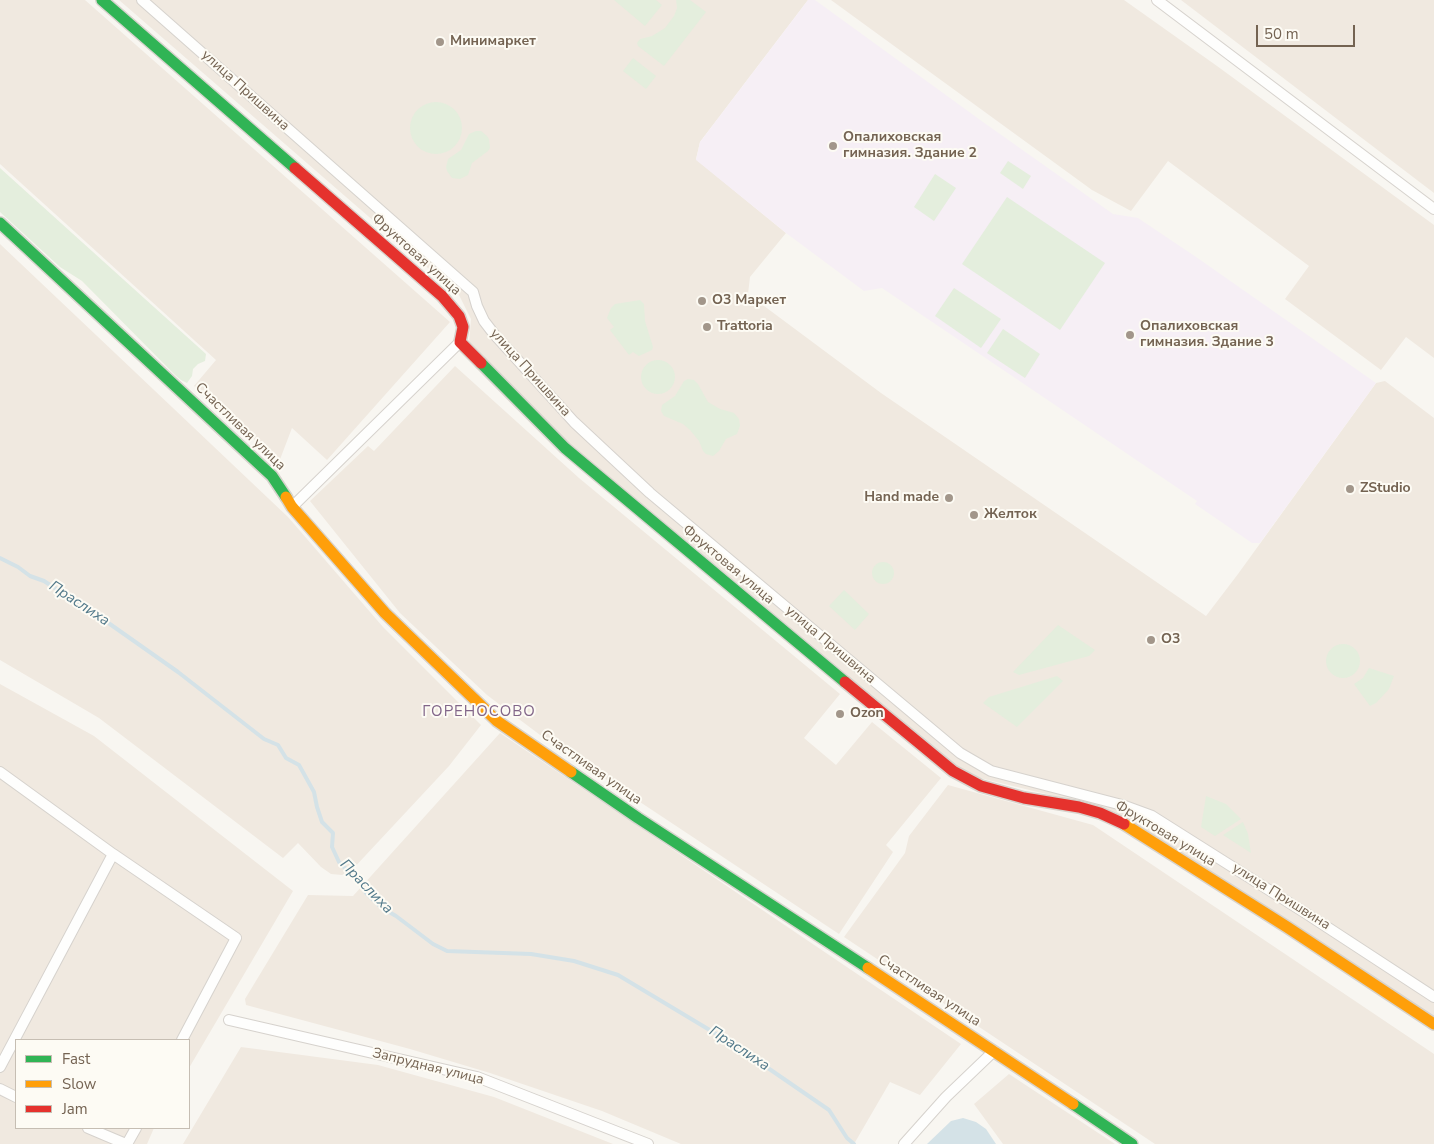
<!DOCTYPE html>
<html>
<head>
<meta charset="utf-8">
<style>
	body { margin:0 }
	#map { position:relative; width:1434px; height:1144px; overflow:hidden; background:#f8f6f1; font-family:"Nunito Sans",sans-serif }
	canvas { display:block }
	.legend { position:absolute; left:15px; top:1039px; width:175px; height:90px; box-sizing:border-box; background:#fdfbf4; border:1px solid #c6beb3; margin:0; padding:6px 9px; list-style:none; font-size:15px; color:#746352 }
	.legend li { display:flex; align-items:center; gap:10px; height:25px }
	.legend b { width:25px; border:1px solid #c6beb3 }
	.scale { position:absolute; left:1256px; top:25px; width:99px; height:22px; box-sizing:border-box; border:2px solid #746352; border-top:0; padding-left:6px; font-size:15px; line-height:18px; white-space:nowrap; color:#746352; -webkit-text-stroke:4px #fdfbf4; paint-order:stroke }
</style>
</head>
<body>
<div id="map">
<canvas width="1434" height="1144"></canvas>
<ul class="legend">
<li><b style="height:6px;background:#30b455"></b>Fast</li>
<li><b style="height:6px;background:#ff9f0a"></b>Slow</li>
<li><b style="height:6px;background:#e5322d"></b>Jam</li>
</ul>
<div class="scale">50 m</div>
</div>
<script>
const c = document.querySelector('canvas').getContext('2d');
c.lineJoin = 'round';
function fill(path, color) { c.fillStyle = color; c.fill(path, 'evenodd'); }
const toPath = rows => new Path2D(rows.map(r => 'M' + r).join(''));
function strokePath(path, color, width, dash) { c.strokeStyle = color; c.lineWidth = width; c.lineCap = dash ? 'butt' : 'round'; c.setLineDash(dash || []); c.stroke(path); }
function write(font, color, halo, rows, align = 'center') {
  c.font = font + ' "Nunito Sans",sans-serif'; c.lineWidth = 4; c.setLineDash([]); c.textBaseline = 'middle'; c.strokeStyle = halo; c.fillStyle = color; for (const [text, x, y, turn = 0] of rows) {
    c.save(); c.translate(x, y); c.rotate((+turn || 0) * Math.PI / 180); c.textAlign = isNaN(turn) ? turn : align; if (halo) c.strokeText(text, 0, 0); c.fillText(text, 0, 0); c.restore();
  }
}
fill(toPath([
	[0,0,85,0,450,322,327,460,292,428,279,462,194,386,216,360,0,164],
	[119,0,808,0,700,142,696,159,786,233,750,277,748,294,881,393,1206,616,1238,574,1376,383,1385,381,1434,418,1434,1018,1100,807,959,773,567,445,469,345,471,319,459,295],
	[831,0,1124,0,1217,66,1434,225,1434,358,1406,337,1381,370,1285,299,1309,266,1168,161,1131,211,1092,190],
	[1181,0,1434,0,1434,193],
	[0,244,288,517,383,627,481,725,449,766,351,871,342,875,331,874,321,867,298,843,283,858,99,718,0,660],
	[455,366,579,478,840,694,804,738,836,765,872,722,941,778,886,845,893,852,839,934,548,741,487,695,400,613,310,501,368,446,374,451],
	[0,684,94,736,293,891,189,1068,189,1040,16,1040,16,1128,154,1128,147,1144,0,1144],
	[500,733,961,1044,920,1095,890,1082,854,1144,681,1144,602,1111,490,1073,410,1049,246,1005,245,999,308,895,353,896],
	[948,785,1093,825,1434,1054,1434,1144,1155,1144,844,937,905,853,909,836],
	[241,1047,378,1065,494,1097,613,1144,183,1144],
	[1009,1074,1115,1144,1003,1144,974,1104]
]), '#f0e9e0');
fill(toPath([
	[808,0,815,0,983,122,1113,214,1138,218,1199,259,1376,383,1260,543,1252,543,1195,504,1197,501,882,288,864,291,786,233,696,160,700,142]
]), '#f6eff5');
fill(toPath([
	[614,0,656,0,662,5,645,26],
	[676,0,690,0,706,12,664,66,638,46,637,43,640,39,652,36,665,28,674,16,677,8],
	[633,58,656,76,646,89,623,71],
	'410 128a26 26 0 1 1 52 0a26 26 0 1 1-52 0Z',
	[476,131,481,131,487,136,489,139,490,148,488,151,472,163,468,175,460,179,452,178,447,171,446,167,448,159,461,150,469,134],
	[1008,161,1031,176,1023,189,1000,173],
	[0,168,206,354,205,361,198,364,193,369,192,376,187,383,181,380,175,375,82,281,60,267,0,212],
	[935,174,956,188,934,221,914,207],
	[1007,197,1105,263,1060,330,962,264],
	[954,288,1001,319,981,348,935,316],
	[640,300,644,304,645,321,653,347,652,350,639,356,633,352,629,355,610,330,614,327,607,318,611,308,615,304],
	[1003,329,1040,354,1025,378,987,353],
	'641 377a17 17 0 1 1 34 0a17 17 0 1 1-34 0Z',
	[688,379,694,380,698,384,708,402,720,409,734,413,739,419,740,426,737,434,726,439,719,451,713,456,706,454,703,451,699,441,690,430,683,424,664,416,661,411,662,405,675,396,684,381],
	'872 573a11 11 0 1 1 22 0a11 11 0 1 1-22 0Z',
	[844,590,869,614,855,630,829,606],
	[1058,625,1095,650,1089,656,1019,675,1013,672],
	'1326 661a17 17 0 1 1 34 0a17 17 0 1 1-34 0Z',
	[1369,668,1394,676,1389,689,1376,703,1370,706,1354,684,1363,678],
	[1057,676,1063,681,1017,727,983,703,989,697],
	[1206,796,1226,804,1241,819,1215,836,1201,827],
	[1243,822,1248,834,1251,853,1223,835]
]), '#e4eedd');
fill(toPath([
	[963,1118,976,1122,986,1129,996,1144,927,1144,951,1121]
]), '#d4e2e7');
strokePath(toPath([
	[0,558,18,567,30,576,44,581,107,622,178,672,264,739,278,745,286,758,299,765,314,792,317,807,322,822,333,833,332,847,339,862,359,882,366,893,382,908,396,916,433,944,447,951,531,954,574,961,618,975,733,1044,829,1110,847,1138,854,1144]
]), '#d4e2e7', 4);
const street = toPath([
	[142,0,473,292,477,306,484,321,494,334,574,422,650,493,960,753,991,771,1122,805,1152,816,1307,914,1434,997],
	[1157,0,1434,209],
	[292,507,460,342],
	[0,772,113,854,236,938,182,1040],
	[229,1020,477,1077,648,1144],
	[0,1067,113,854],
	[0,1089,16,1097],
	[88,1128,126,1144],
	[127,1144,136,1128],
	[904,1144,946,1097,994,1051]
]);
const fast = toPath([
	[102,0,295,168],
	[0,223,272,476,286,497],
	[481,363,565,448,845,682],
	[571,772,638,818,868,968],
	[1073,1104,1132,1144]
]);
const slow = toPath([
	[286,497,292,507,385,613,497,721,571,772],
	[1124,824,1287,927,1434,1024],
	[868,968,1073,1104]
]);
const jam = toPath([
	[295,168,442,296,459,316,463,327,460,342,481,363],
	[845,682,953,771,981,786,1024,798,1079,807,1100,813,1124,824]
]);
strokePath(street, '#d6d2cd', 12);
strokePath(fast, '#d7d3cd', 14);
strokePath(slow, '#d7d3cd', 14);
strokePath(jam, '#d7d3cd', 14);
strokePath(street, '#fefefd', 10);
strokePath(fast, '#30b455', 11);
strokePath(slow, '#ff9f0a', 11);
strokePath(jam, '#e5322d', 11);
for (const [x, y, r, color] of [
	[440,42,5,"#a2968a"],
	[833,146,5,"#a2968a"],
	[702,301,5,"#a2968a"],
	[707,327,5,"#a2968a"],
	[1130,335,5,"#a2968a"],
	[1350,489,5,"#a2968a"],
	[949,498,5,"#a2968a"],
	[974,515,5,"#a2968a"],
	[1151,640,5,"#a2968a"],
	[840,714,5,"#a2968a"]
]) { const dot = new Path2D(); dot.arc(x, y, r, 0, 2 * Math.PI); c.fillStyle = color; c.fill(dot); strokePath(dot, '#fdfbf4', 2); }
write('bold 14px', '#746352', '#fdfbf4', [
	["Минимаркет",450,42],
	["Опалиховская",843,138],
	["гимназия. Здание 2",843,154],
	["О3 Маркет",712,301],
	["Trattoria",717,327],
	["Опалиховская",1140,327],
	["гимназия. Здание 3",1140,343],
	["ZStudio",1360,489],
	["Hand made",939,498,"right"],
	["Желток",984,515],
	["О3",1161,640],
	["Ozon",850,714]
], 'left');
write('14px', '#746352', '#fdfbf4', [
	["улица Пришвина",245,91,42],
	["Фруктовая улица",416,255,42],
	["улица Пришвина",530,373,48],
	["Счастливая улица",240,427,44],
	["Фруктовая улица",728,565,40],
	["улица Пришвина",830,645,40],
	["Счастливая улица",591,768,35],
	["Фруктовая улица",1165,834,31],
	["улица Пришвина",1281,897,32],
	["Счастливая улица",929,991,33],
	["Запрудная улица",428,1067,14]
]);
write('italic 15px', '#52798a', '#fdfbf4', [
	["Праслиха",79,604,33],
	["Праслиха",366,887,46],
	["Праслиха",739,1049,33]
]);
c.letterSpacing = '1px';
write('15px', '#826689', '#fdfbf4', [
	["ГОРЕНОСОВО",479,712]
]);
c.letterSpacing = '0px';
</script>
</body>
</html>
